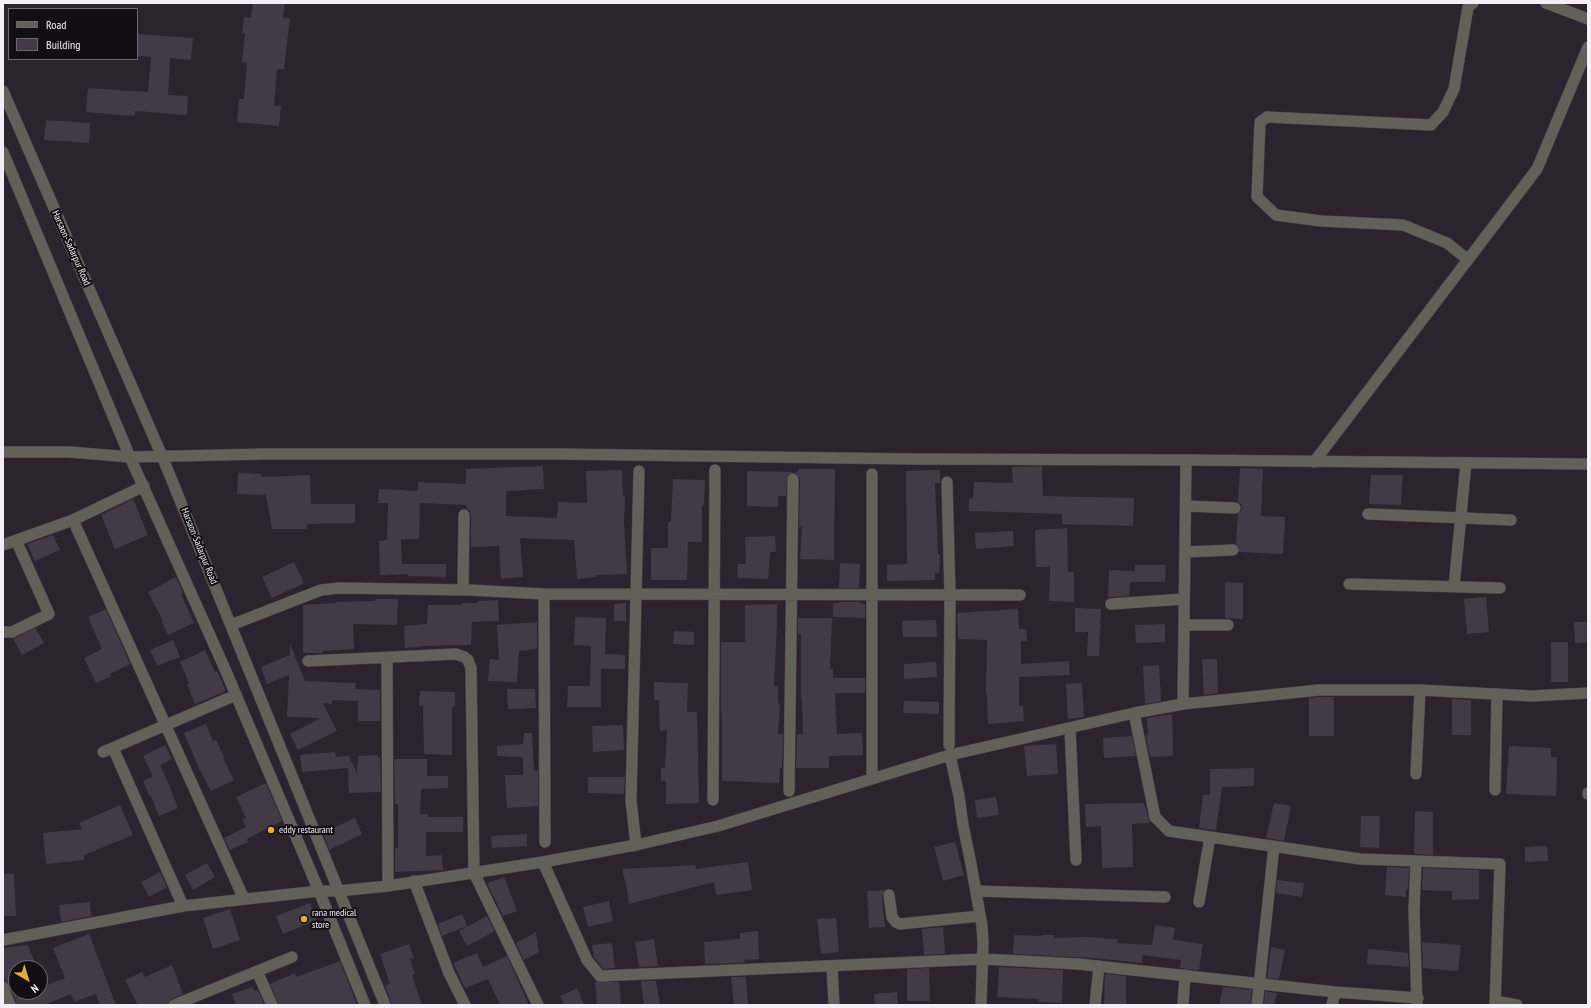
<!DOCTYPE html>
<html>
<head>
<meta charset="utf-8">
<style>
	body { margin:0 }
	#map { position:relative; width:1591px; height:1008px; overflow:hidden; background:#2c232f; font-family:"PT Sans Narrow",sans-serif }
	canvas { display:block }
	.frame { position:absolute; inset:0; border:4px solid #f5eef7; pointer-events:none }
	.legend { position:absolute; left:8px; top:8px; width:130px; height:52px; box-sizing:border-box; background:#120e13; border:1px solid #6d686e; margin:0; padding:5px 7px; list-style:none; font-size:12px; color:#f5eef7 }
	.legend li { display:flex; align-items:center; gap:8px; height:20px }
	.legend b { width:20px; border:1px solid #6d686e }
	.north { position:absolute; left:8px; top:960px; width:40px; height:40px; box-sizing:border-box; background:#120e13; border:1px solid #6d686e; border-radius:50%; rotate:142deg; font-size:11px; font-weight:700; line-height:16px; text-align:center; color:#f5eef7 }
	.north::after { content:''; display:block; margin:auto; width:14px; height:18px; background:#e5ad35; clip-path:polygon(50% 0,100% 100%,50% 72%,0 100%) }
</style>
</head>
<body>
<div id="map">
<canvas width="1591" height="1008"></canvas>
<div class="frame"></div>
<ul class="legend">
<li><b style="height:5px;background:#635f59"></b>Road</li>
<li><b style="height:11px;background:#443a47"></b>Building</li>
</ul>
<div class="north">N</div>
</div>
<script>
const c = document.querySelector('canvas').getContext('2d');
c.lineJoin = 'round';
function fill(path, color) { c.fillStyle = color; c.fill(path, 'evenodd'); }
const toPath = rows => new Path2D(rows.map(r => 'M' + r).join(''));
function strokePath(path, color, width, dash) { c.strokeStyle = color; c.lineWidth = width; c.lineCap = dash ? 'butt' : 'round'; c.setLineDash(dash || []); c.stroke(path); }
function write(font, color, halo, rows, align = 'center') {
  c.font = font + ' "PT Sans Narrow",sans-serif'; c.lineWidth = 4; c.setLineDash([]); c.textBaseline = 'middle'; c.strokeStyle = halo; c.fillStyle = color; for (const [text, x, y, turn = 0] of rows) {
    c.save(); c.translate(x, y); c.rotate((+turn || 0) * Math.PI / 180); c.textAlign = isNaN(turn) ? turn : align; if (halo) c.strokeText(text, 0, 0); c.fillText(text, 0, 0); c.restore();
  }
}
fill(toPath([
	[253,3,285,3,283,18,290,18,284,69,277,69,274,106,281,106,279,126,237,122,239,99,244,99,247,63,242,62,245,33,242,33,244,17,251,18],
	[137,34,193,38,191,60,170,58,168,95,188,96,187,115,135,111,134,116,86,112,88,88,148,92,151,57,137,56],
	[46,120,90,123,89,143,44,140],
	[543,466,544,489,506,491,506,516,557,518,558,502,587,503,586,471,622,470,623,496,625,496,624,524,627,574,596,575,596,577,577,579,574,540,520,538,523,577,501,579,499,546,471,547,471,515,470,511,467,509,466,505,420,503,419,539,401,539,402,564,446,564,446,577,408,576,408,574,380,575,379,541,387,540,388,503,378,503,379,489,418,491,418,482,466,484,466,469],
	[1042,466,1043,496,1134,498,1133,526,1062,524,1062,514,969,511,969,498,973,499,974,482,1013,483,1012,467],
	[1240,468,1263,469,1261,516,1285,517,1283,554,1239,552,1239,547,1236,544,1238,514,1242,509,1241,504,1238,502],
	[798,469,835,469,834,560,800,559,802,527,799,527,800,479,797,473,793,472,787,476,786,496,778,496,778,507,747,506,747,471,798,472],
	[940,470,940,483,935,483,938,554,940,554,939,573,935,573,935,580,887,581,887,565,907,564,906,471],
	[238,473,261,474,261,477,310,475,311,504,355,504,355,523,307,524,307,529,272,529,266,495,237,494],
	[1371,475,1403,475,1401,505,1369,504],
	[673,479,705,480,704,505,702,505,702,542,688,542,687,580,651,580,651,548,668,548,668,522,671,522],
	[133,499,148,535,115,549,101,515],
	[1067,528,1068,572,1074,572,1074,602,1049,601,1050,567,1036,567,1035,530],
	[1013,531,1014,546,976,549,975,533],
	[53,535,60,550,35,561,27,544],
	[775,536,776,552,770,552,768,579,737,578,738,564,746,564,745,537],
	[294,562,304,583,272,598,262,577],
	[840,563,860,564,859,588,839,588],
	[1135,565,1166,565,1165,582,1130,582,1129,596,1108,597,1109,570,1135,571],
	[176,577,183,593,181,594,194,623,168,635,162,622,163,621,148,592],
	[1225,582,1243,583,1243,619,1225,618],
	[1486,597,1489,632,1467,634,1464,599],
	[375,599,398,599,397,625,353,624,354,649,323,651,323,653,303,653,303,605,336,603,336,602,375,601],
	[498,600,499,621,472,622,471,645,419,646,419,647,405,648,404,626,427,624,428,605,461,605,462,603,478,603,478,601],
	[839,602,859,602,859,603,865,604,865,618,833,617,833,603,839,603],
	[626,603,626,621,614,621,614,604],
	[777,604,777,625,774,686,778,686,778,703,780,703,778,734,783,734,782,768,780,768,779,783,722,781,722,713,721,713,721,642,745,642,745,605],
	[1075,608,1101,609,1099,656,1087,656,1088,632,1075,632],
	[106,609,130,664,110,674,111,676,96,683,84,658,102,649,88,617],
	[1018,609,1019,629,1026,629,1027,641,1021,641,1021,664,1069,661,1070,675,1019,677,1019,706,1023,706,1024,721,988,724,987,694,986,694,987,640,958,639,957,613],
	[575,617,606,618,605,654,625,655,625,669,601,669,601,707,567,707,568,686,590,686,591,646,574,645],
	[798,618,832,618,830,669,833,669,833,678,865,678,865,693,835,693,837,734,862,733,863,755,829,756,829,768,796,768,797,734,803,734,802,699,801,699,801,634,798,634],
	[936,620,937,637,903,637,902,621],
	[537,622,537,649,519,651,517,682,488,681,490,659,499,660,497,625],
	[1574,622,1588,622,1588,642,1575,643],
	[1165,624,1165,642,1136,643,1135,625],
	[35,628,44,643,22,655,13,639],
	[674,631,694,632,694,645,673,644],
	[173,640,180,657,157,666,150,650],
	[1551,642,1568,642,1568,682,1551,682],
	[290,644,305,681,356,683,355,689,380,690,380,721,358,721,358,701,332,700,332,704,323,703,337,731,298,750,290,734,321,718,287,717,289,675,267,684,261,667,290,655],
	[205,650,215,672,217,671,226,691,195,704,187,684,189,683,180,662],
	[1202,659,1217,659,1218,693,1204,695],
	[936,662,937,677,904,679,904,664],
	[1159,665,1161,701,1146,704,1145,703,1143,666],
	[654,682,688,683,687,712,697,712,699,803,666,804,666,781,661,781,661,768,665,768,667,730,660,731,659,700,654,700],
	[1082,683,1084,717,1068,719,1066,684],
	[507,689,535,689,536,708,508,709],
	[420,691,455,692,455,707,452,707,452,755,424,754,423,706,419,706],
	[1319,697,1334,697,1334,736,1309,736,1309,698],
	[1452,699,1471,700,1471,735,1452,735],
	[904,701,939,702,939,714,903,713],
	[1172,714,1173,756,1150,757,1146,736,1148,735,1147,718],
	[206,724,213,741,216,740,224,757,223,758,234,780,211,791,199,768,184,733],
	[623,725,624,750,593,752,592,726],
	[524,733,532,733,534,771,538,771,538,806,507,808,505,775,523,775,523,757,497,756,497,746,523,744],
	[1132,736,1136,756,1104,758,1103,738],
	[1056,744,1058,774,1027,776,1024,746],
	[165,745,172,759,160,765,170,787,178,808,159,816,151,796,150,797,143,781,153,776,143,756],
	[1509,746,1551,748,1551,757,1557,757,1556,796,1506,794],
	[335,752,336,757,348,756,347,752,357,773,358,756,378,755,378,758,380,758,381,792,349,793,348,768,302,772,300,755],
	[394,759,427,759,427,776,448,776,448,788,421,789,420,814,428,814,428,817,463,817,463,832,426,832,426,856,442,855,443,870,395,872,395,848,398,848,398,804,395,804],
	[1254,768,1254,786,1222,787,1216,830,1199,828,1203,795,1210,795,1210,769],
	[588,777,625,777,624,794,588,793],
	[266,783,282,821,247,839,248,842,230,850,224,838,246,827,242,819,246,818,236,797],
	[996,797,999,815,977,818,975,800],
	[1144,803,1150,823,1132,824,1133,867,1102,868,1101,826,1086,827,1085,804],
	[1274,803,1291,806,1284,841,1266,838],
	[120,805,133,835,84,855,84,860,46,864,43,833,82,829,79,823],
	[1415,811,1433,812,1433,855,1414,854],
	[1361,816,1380,816,1379,848,1360,847],
	[355,818,362,834,329,850,323,833],
	[527,834,527,846,492,848,491,836],
	[955,842,964,875,943,881,934,847],
	[1547,846,1548,861,1525,862,1525,847],
	[748,862,752,890,716,895,714,882,629,904,627,889,622,869,695,865,696,869],
	[207,863,215,877,193,890,185,875],
	[1387,867,1409,868,1408,889,1406,889,1406,897,1385,895],
	[1423,868,1479,870,1479,899,1452,900,1452,891,1422,890],
	[160,872,167,887,149,897,141,882],
	[3,874,14,874,16,916,3,916],
	[504,877,517,911,503,916,487,883],
	[1277,880,1304,883,1302,897,1276,893],
	[884,890,882,896,885,927,869,928,867,891],
	[609,901,613,921,588,927,583,907],
	[90,902,91,916,61,922,59,905],
	[310,903,317,920,283,934,276,916],
	[230,909,240,940,213,949,203,918],
	[462,914,467,926,442,936,438,924],
	[487,916,495,931,467,946,459,931],
	[836,918,839,952,821,954,817,919],
	[1155,925,1175,928,1173,940,1203,944,1199,970,1180,968,1181,960,1142,955,1142,963,1093,958,1013,954,1014,935,1042,936,1042,935,1054,935,1054,938,1087,937,1117,939,1117,943,1152,945],
	[943,927,945,954,924,955,922,929],
	[758,931,759,959,744,960,745,963,705,964,704,942,740,939,740,933],
	[536,932,539,952,524,960,516,943],
	[89,934,116,1005,100,1005,96,994,74,1002,71,994,44,1005,17,1005,10,984,6,981,3,973,3,948,28,945,37,968,16,968,16,998,31,992,40,992,40,988,65,978,53,948],
	[654,939,658,966,639,967,635,942],
	[1422,942,1461,945,1458,971,1423,968],
	[612,943,615,968,603,969,594,957,592,945],
	[409,944,414,958,410,959,415,974,412,975,422,1005,392,1005,385,985,390,984,380,954],
	[1271,947,1285,950,1279,979,1267,978],
	[1368,949,1408,953,1409,967,1367,964],
	[477,953,483,967,507,956,529,1005,500,1005,488,979,465,988,453,963],
	[340,961,357,1005,279,1005,270,984,295,973,296,977],
	[172,965,183,994,171,999,167,1004,164,1005,138,1005,125,980,142,972,145,977],
	[999,967,1063,970,1062,1003,1039,1002,1039,999,997,997],
	[929,968,930,1001,907,1001,907,969],
	[1105,974,1126,976,1126,1004,1104,1004],
	[731,977,746,977,748,1005,734,1005],
	[641,981,656,981,660,1005,644,1005],
	[595,982,619,982,621,1005,597,1005],
	[253,987,254,991,258,990,264,1005,236,1005,232,994],
	[1223,987,1252,990,1250,1005,1219,1005],
	[577,988,584,1005,564,1005,560,996],
	[1265,991,1277,993,1274,1005,1264,1005],
	[897,992,898,1005,875,1005,874,994]
]), '#443a47');
const minor = toPath([
	[1546,3,1588,19],
	[1467,259,1447,243,1403,225,1321,221,1276,215,1257,197,1260,122,1267,117,1431,125,1443,112,1454,89,1468,7,1473,3],
	[3,452,70,452,130,457],
	[1314,462,1537,169,1588,47],
	[947,482,950,595,949,745],
	[1186,506,1235,508],
	[1368,514,1511,520],
	[73,520,244,899],
	[3,545,73,520,144,486],
	[1185,552,1233,550],
	[1349,584,1500,588],
	[1454,587,1466,463],
	[463,590,464,515],
	[544,594,545,842],
	[1111,604,1184,599],
	[231,625,321,590,339,588,469,590,544,594,1020,595],
	[1184,625,1228,625],
	[3,632,12,632,49,614,16,540],
	[387,657,388,886],
	[308,661,456,654,464,657,468,660,471,668,474,873,538,1005],
	[1183,704,1186,460],
	[1134,713,1155,817,1169,831,1360,859,1500,864,1495,1005],
	[1070,728,1076,860],
	[113,748,183,906],
	[103,752,236,695],
	[950,755,959,796,963,825,971,864,982,926,983,943,981,1005],
	[1416,774,1420,690],
	[872,778,872,474],
	[1495,790,1497,694],
	[789,791,793,479],
	[1588,794,1588,793],
	[713,800,715,470],
	[636,845,631,800,639,471],
	[543,862,587,960,600,976,983,959,1078,964,1335,992,1418,998],
	[1416,862,1414,910,1417,1005],
	[414,881,449,973,465,1005],
	[976,891,1165,897],
	[889,895,892,917,896,922,900,924,980,916],
	[1199,902,1210,837],
	[3,940,183,906,319,891,338,891,388,886,543,862,636,845,718,826,950,755,1134,713,1183,704,1319,690,1420,690,1532,696,1588,693],
	[832,966,834,1005],
	[257,971,272,1005],
	[3,987,10,1005],
	[1495,1001,1517,1005],
	[174,1005,292,957],
	[1095,1005,1099,966],
	[1183,1005,1185,975],
	[1257,1005,1274,846],
	[1332,1005,1335,992]
]);
const tertiary = toPath([
	[3,91,162,456,385,1005],
	[3,152,130,457,225,669,319,891,365,1005],
	[130,457,265,454,558,454,911,459,1186,460,1588,464]
]);
strokePath(minor, '#483f4b', 12);
strokePath(tertiary, '#483f4b', 12);
strokePath(minor, '#635f59', 11);
strokePath(tertiary, '#635f59', 11);
for (const [x, y, r, color] of [
	[271,830,4,"#e5ad35"],
	[304,919,4,"#e5ad35"]
]) { const dot = new Path2D(); dot.arc(x, y, r, 0, 2 * Math.PI); c.fillStyle = color; c.fill(dot); strokePath(dot, '#120e13', 1.5); }
write('10px', '#f5eef7', '#120e13', [
	["Harsaon-Sadarpur Road",71,248,66],
	["Harsaon-Sadarpur Road",199,546,68]
]);
write('10px', '#f5eef7', '#120e13', [
	["eddy restaurant",279,830],
	["rana medical",312,913],
	["store",312,925]
], 'left');
</script>
</body>
</html>
